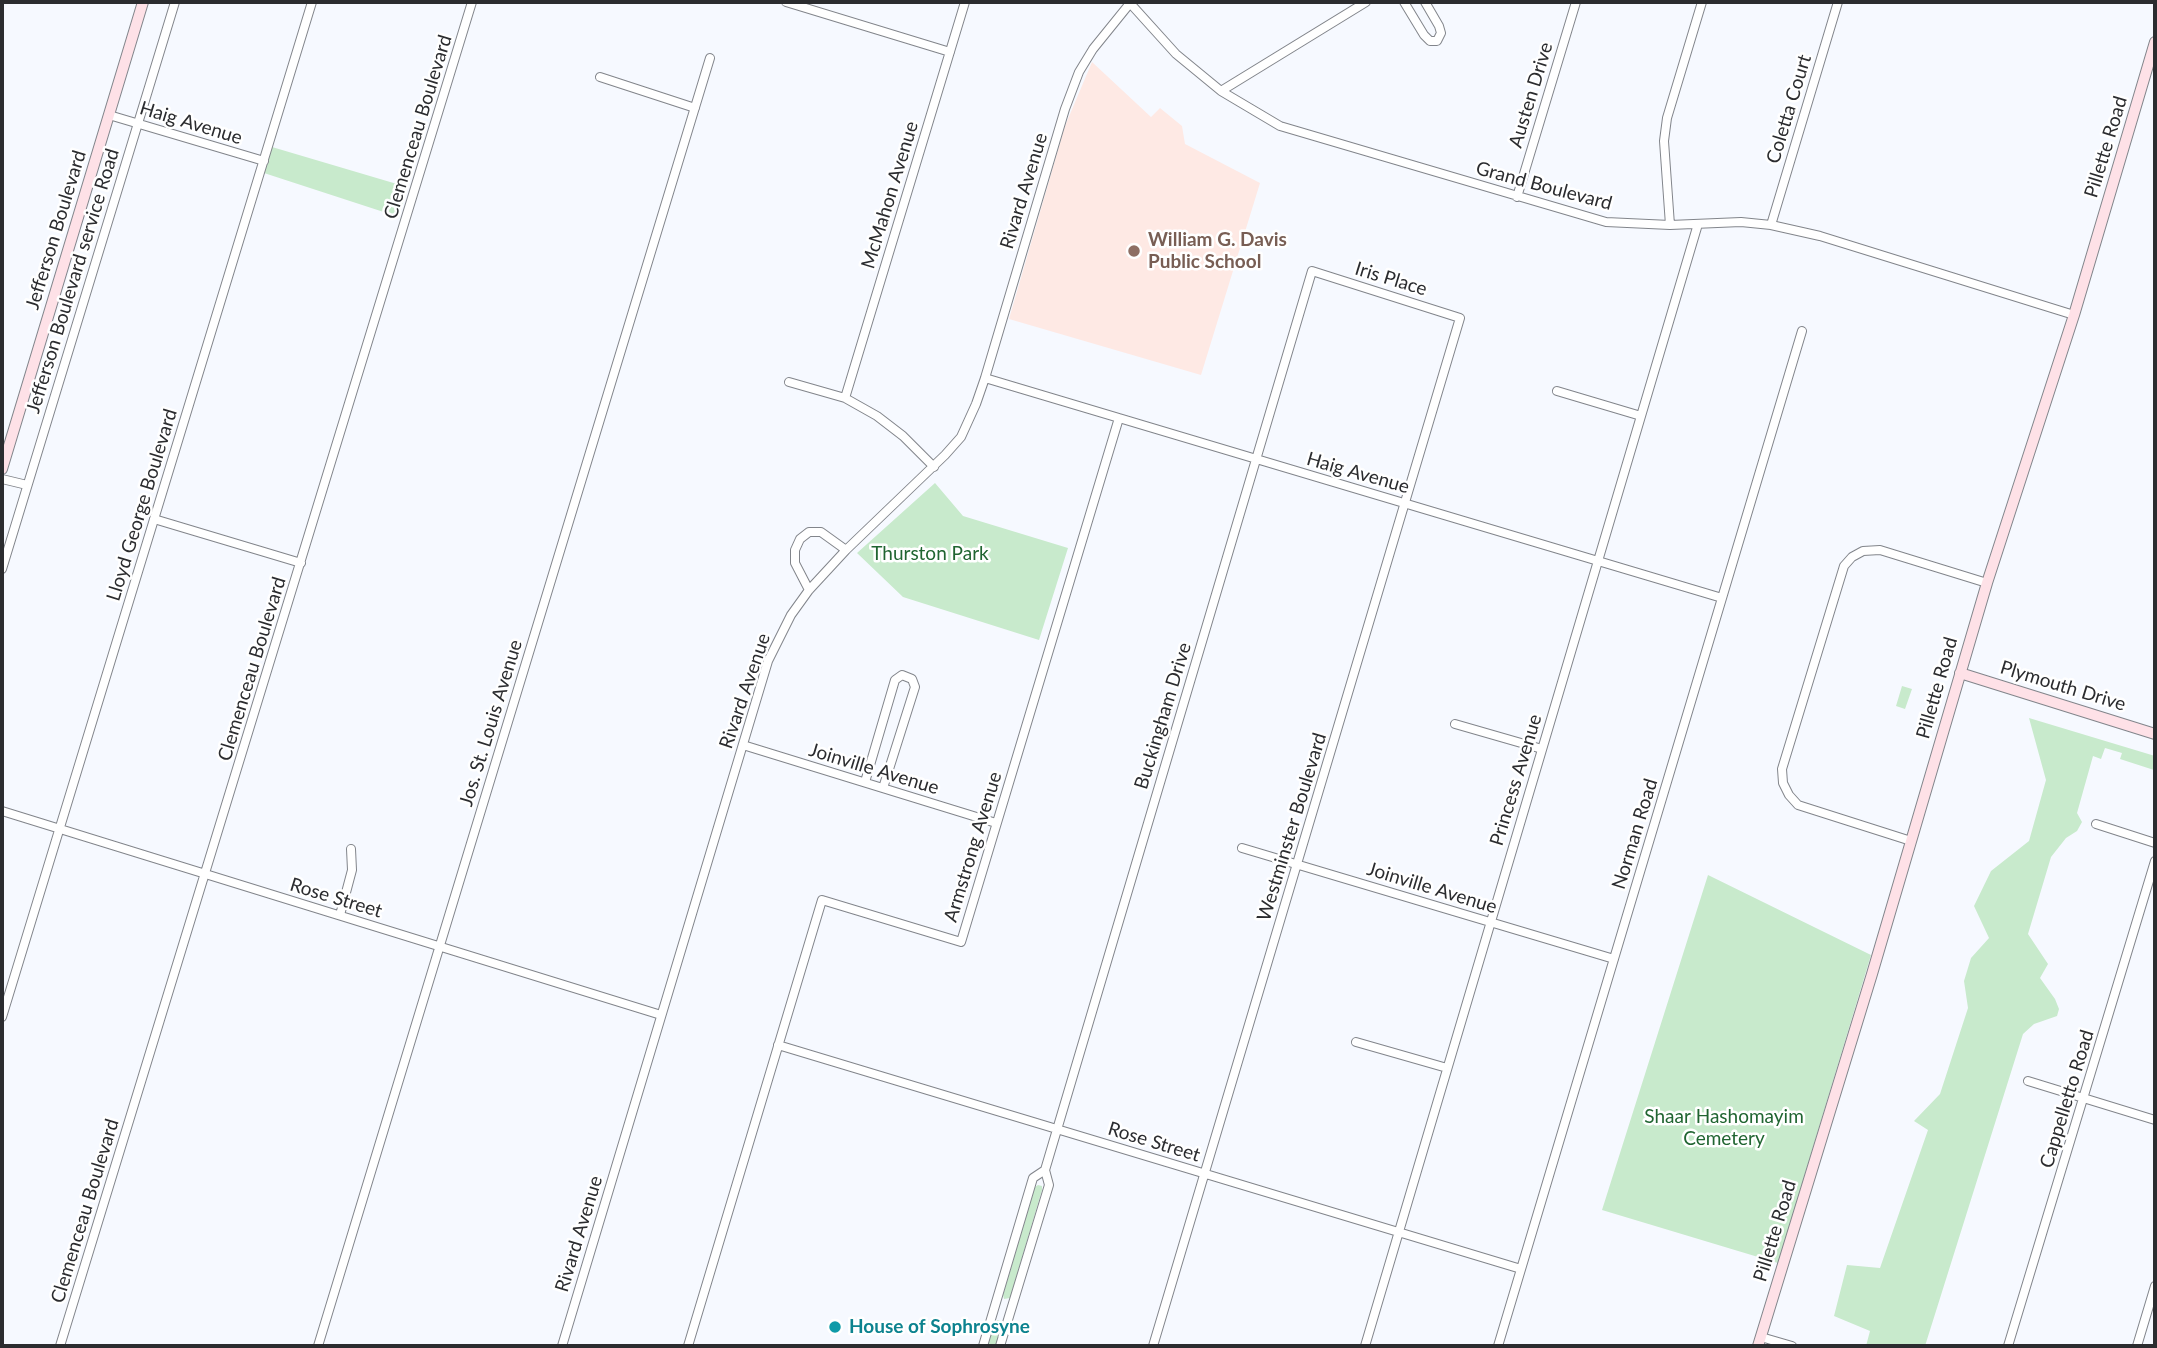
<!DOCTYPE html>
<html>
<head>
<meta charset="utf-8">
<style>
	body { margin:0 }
	#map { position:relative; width:2157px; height:1348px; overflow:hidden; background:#f6f9ff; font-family:Lato,sans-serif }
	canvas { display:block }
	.frame { position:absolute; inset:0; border:4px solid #2b2c2f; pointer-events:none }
</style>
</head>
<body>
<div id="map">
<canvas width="2157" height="1348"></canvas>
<div class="frame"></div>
</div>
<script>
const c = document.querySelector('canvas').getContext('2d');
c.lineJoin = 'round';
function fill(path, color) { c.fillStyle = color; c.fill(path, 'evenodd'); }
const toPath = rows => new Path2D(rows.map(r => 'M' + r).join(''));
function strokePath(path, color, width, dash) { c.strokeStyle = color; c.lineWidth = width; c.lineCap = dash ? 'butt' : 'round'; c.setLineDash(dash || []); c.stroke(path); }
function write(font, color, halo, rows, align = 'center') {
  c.font = font + ' Lato,sans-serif'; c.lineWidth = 5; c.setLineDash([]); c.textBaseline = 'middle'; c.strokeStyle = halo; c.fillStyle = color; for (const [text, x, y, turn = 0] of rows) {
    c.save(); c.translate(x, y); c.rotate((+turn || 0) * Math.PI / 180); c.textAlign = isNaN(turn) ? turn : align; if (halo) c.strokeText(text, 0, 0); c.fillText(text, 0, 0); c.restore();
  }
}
fill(toPath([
	[1092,62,1151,117,1160,108,1182,126,1185,144,1260,183,1201,375,1009,319,1065,126]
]), '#fee9e4');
fill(toPath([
	[272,147,407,187,399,217,264,173],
	[935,483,963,516,1068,548,1039,640,903,597,857,553],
	[1902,686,1912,689,1905,709,1896,706],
	[2029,718,2155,756,2155,767,2154,770,2120,759,2122,753,2105,748,2101,759,2093,756,2077,813,2082,822,2077,831,2066,838,2051,857,2028,934,2048,964,2040,978,2055,999,2059,1009,2057,1016,2034,1024,2023,1034,1925,1346,1866,1346,1870,1331,1834,1316,1847,1265,1880,1268,1928,1130,1914,1121,1940,1094,1968,1008,1964,981,1971,958,1989,938,1974,906,1991,871,2029,841,2046,780],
	[1708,875,1871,955,1778,1263,1602,1210],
	[1038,1185,1042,1186,1042,1190,1010,1298,1004,1299,1003,1295,1035,1187],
	[998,1320,1001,1321,1003,1325,996,1346,988,1346,995,1322]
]), '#c8eacc');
const street = toPath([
	[786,2,950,52],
	[1129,2,1176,54,1221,91,1280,126,1606,222,1670,225,1741,222,1771,225,1820,236,2074,315],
	[1404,2,1424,35,1430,41,1437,41,1441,33,1439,26,1425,2],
	[600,77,695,108],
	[1221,91,1366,2],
	[109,115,264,161],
	[1517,197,1576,2],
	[1670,225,1664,141,1667,118,1702,2],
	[1771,225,1838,2],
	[985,378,1722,598],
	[789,382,845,398,877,416,903,436,934,467],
	[1557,391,1641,416],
	[845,398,965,2],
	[2,479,27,485],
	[154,519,301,563],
	[2,569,175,2],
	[809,590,795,563,795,550,800,539,809,532,821,532,846,550],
	[1455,724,1542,749],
	[743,745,996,823],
	[865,782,895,680,902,675,912,679,915,687,883,788],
	[2,811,661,1015],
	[2096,824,2155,843],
	[1911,841,1798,805,1789,795,1783,783,1782,769,1844,566,1852,557,1863,551,1880,550,1987,583],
	[1242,848,1614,959],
	[340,915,352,870,351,849],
	[2,1017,312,2],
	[1356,1042,1447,1068],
	[778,1045,1521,1269],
	[2028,1081,2155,1120],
	[1761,1337,1792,1346],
	[60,1346,472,2],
	[318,1346,710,58],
	[562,1346,768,661,791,615,809,590,846,550,945,455,961,437,976,404,985,378,1065,109,1079,72,1093,49,1131,2],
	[688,1346,822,900,961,942,1119,418],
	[983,1346,1033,1178,1045,1170],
	[1000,1346,1049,1185,1045,1170,1312,271,1460,318,1153,1346],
	[1365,1346,1698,224],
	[1498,1346,1802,331],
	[2008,1346,2155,861],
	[2137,1346,2155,1286]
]);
const secondary = toPath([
	[2,469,143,2],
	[1960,673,2155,734],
	[1758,1346,1872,974,1987,583,2074,315,2155,42]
]);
strokePath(street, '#82858b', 10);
strokePath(secondary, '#82858b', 12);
strokePath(street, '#fff', 8);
strokePath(secondary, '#fee1e7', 10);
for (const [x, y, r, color] of [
	[1134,251,7,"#8d6e63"],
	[835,1327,7,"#0f9aa8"]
]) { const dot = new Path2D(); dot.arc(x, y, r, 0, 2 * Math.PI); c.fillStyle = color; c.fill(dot); strokePath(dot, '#fff', 2.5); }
write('19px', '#2b2c2f', '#fff', [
	["Austen Drive",1531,95,-73],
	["Coletta Court",1789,109,-73],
	["Haig Avenue",191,123,17],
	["Clemenceau Boulevard",418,127,-73],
	["Pillette Road",2106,147,-73],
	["Grand Boulevard",1544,186,15],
	["Rivard Avenue",1024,191,-73],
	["McMahon Avenue",890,195,-73],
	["Jefferson Boulevard",56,230,-73],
	["Iris Place",1391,279,17],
	["Jefferson Boulevard service Road",73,281,-73],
	["Haig Avenue",1358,473,16],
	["Lloyd George Boulevard",142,505,-73],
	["Clemenceau Boulevard",252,669,-73],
	["Plymouth Drive",2063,686,17],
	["Pillette Road",1937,688,-74],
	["Rivard Avenue",745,691,-71],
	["Buckingham Drive",1163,716,-73],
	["Jos. St. Louis Avenue",491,723,-73],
	["Joinville Avenue",874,769,17],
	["Princess Avenue",1516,780,-73],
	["Westminster Boulevard",1292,827,-73],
	["Norman Road",1635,834,-73],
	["Armstrong Avenue",973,847,-73],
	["Joinville Avenue",1432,888,17],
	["Rose Street",336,898,17],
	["Cappelletto Road",2067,1099,-73],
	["Rose Street",1154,1142,17],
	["Clemenceau Boulevard",85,1211,-73],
	["Pillette Road",1775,1231,-73],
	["Rivard Avenue",579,1234,-73]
]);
write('bold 19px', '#785e54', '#fff', [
	["William G. Davis",1148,240],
	["Public School",1148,262]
], 'left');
write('19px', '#206531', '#fff', [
	["Thurston Park",930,554],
	["Shaar Hashomayim",1724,1117],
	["Cemetery",1724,1139]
]);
write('bold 19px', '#0d838f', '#fff', [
	["House of Sophrosyne",849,1327]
], 'left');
</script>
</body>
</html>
